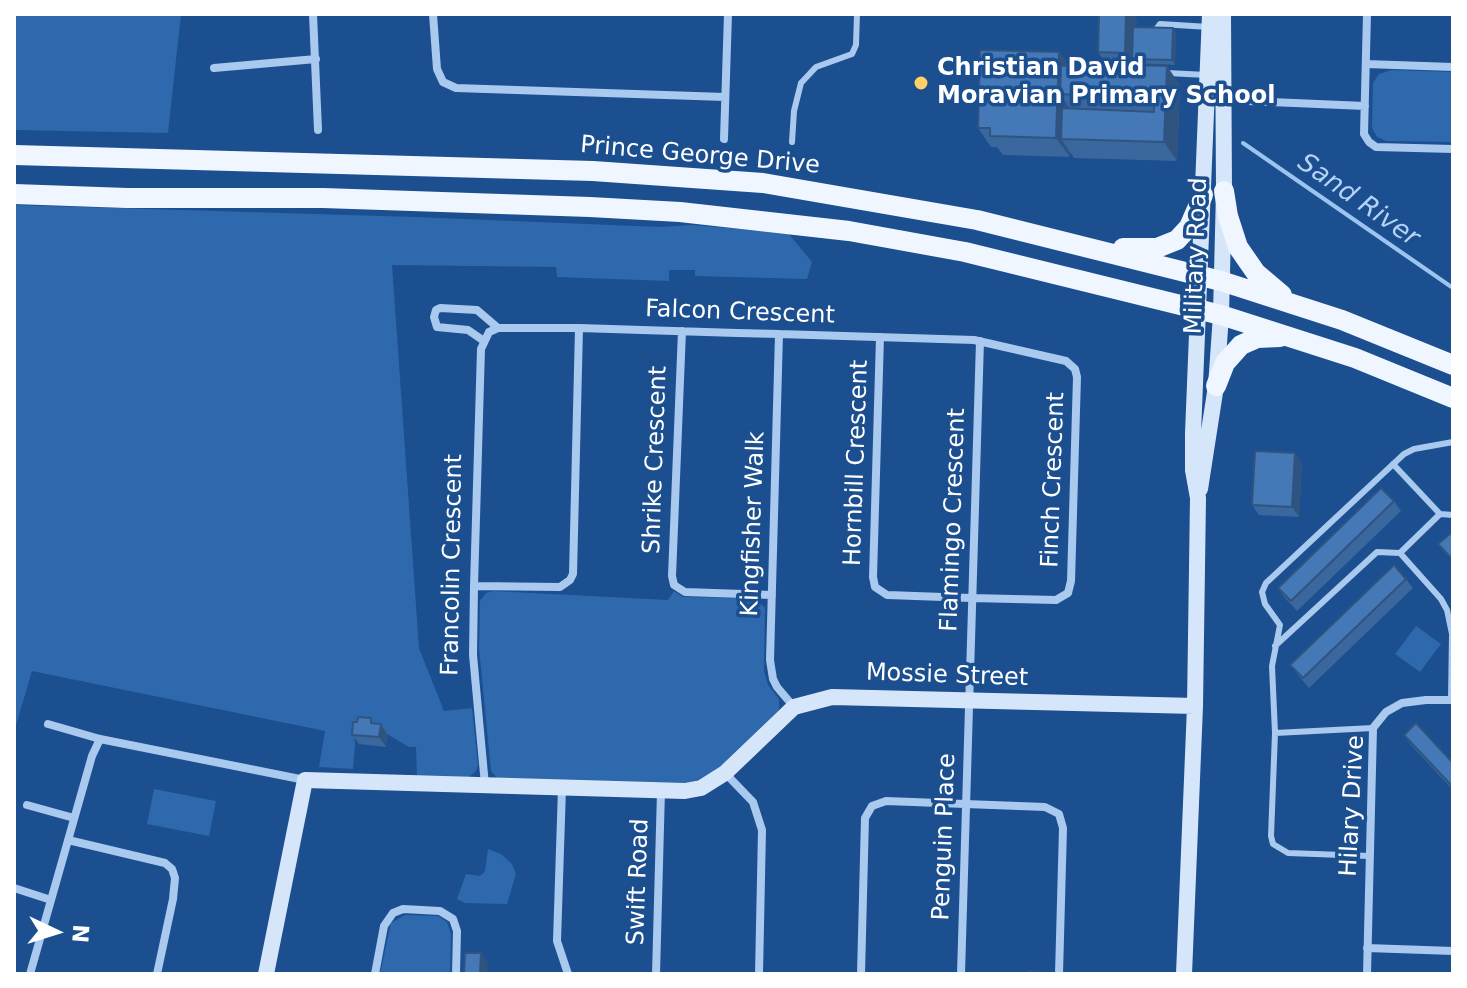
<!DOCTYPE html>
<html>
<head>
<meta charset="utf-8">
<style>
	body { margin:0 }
	#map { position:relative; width:1467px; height:988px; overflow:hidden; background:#1b4f8f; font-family:"DejaVu Sans",sans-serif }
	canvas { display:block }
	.frame { position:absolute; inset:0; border:16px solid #fff; pointer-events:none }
	.north { position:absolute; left:16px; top:892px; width:80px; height:80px; -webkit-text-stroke:6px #1b4f8f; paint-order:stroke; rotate:94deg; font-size:22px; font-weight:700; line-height:32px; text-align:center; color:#fff }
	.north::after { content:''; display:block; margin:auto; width:28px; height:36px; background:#fff; clip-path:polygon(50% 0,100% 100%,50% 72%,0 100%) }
</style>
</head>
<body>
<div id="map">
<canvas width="1467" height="988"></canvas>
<div class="frame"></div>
<div class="north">N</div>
</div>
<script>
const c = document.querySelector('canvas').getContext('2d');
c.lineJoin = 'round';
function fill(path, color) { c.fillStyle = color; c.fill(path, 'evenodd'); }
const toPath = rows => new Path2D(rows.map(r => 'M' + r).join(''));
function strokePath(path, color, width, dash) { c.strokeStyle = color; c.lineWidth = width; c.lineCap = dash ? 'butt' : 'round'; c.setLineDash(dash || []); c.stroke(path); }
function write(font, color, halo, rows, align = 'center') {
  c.font = font + ' "DejaVu Sans",sans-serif'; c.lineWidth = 7; c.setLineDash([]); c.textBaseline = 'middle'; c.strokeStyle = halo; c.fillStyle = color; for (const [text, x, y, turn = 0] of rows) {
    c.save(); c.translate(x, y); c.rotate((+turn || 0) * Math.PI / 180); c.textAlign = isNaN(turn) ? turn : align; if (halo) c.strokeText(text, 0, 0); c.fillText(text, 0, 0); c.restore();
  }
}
fill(toPath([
	[14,14,181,14,168,133,14,130],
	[1392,70,1453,72,1453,142,1386,141,1377,137,1372,128,1373,83,1379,74],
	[14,205,415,217,660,227,692,225,788,233,812,262,807,279,695,276,695,270,669,270,669,281,557,277,556,267,392,265,419,648,444,711,472,708,478,765,476,771,468,778,417,776,416,747,409,747,387,734,353,729,355,744,353,769,319,767,325,731,32,671,14,732],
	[493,591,668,600,674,591,683,597,756,598,765,608,764,671,768,685,779,699,779,710,720,767,694,782,686,784,497,778,491,771,479,648,480,601,486,593],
	[1416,626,1441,644,1420,672,1395,654],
	[154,789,216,801,209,836,147,824],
	[488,849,501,854,512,864,516,874,507,904,465,903,457,899,466,874,480,876,485,871],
	[405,915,438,916,447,922,451,934,450,974,380,974,391,923]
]), '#2e69ad');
strokePath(toPath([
	[1243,143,1453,288]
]), '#9cc4f0', 4);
strokePath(toPath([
	[1154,32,1160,24,1209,27],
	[1167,73,1207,75],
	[792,142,794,111,801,83,816,67,852,54,856,45,857,14],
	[1393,464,1440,514,1453,515],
	[1400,553,1441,599,1447,610,1452,634,1451,700],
	[1275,646,1377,552,1400,553,1440,514],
	[1275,733,1373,728],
	[1370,856,1288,853,1273,844,1271,836,1275,733,1272,666,1280,625,1265,604,1262,592,1266,583,1404,454,1414,449,1453,442]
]), '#a9c9ee', 6);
strokePath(toPath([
	[313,14,318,130],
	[433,14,437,69,443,82,456,88,725,97],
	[1367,14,1364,134,1369,142,1376,147,1453,149],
	[1366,64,1453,67],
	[214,68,316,59],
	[1247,101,1365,106],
	[724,139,728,14],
	[682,331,672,576,674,585,685,592,772,595],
	[779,334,770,660,773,679,777,687,794,707],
	[484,341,468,330,437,327,434,317,436,310,440,308,477,310,498,328],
	[474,586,560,587,570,580,573,574,579,328],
	[48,724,100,739,305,780],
	[725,773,753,802,762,830,759,974],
	[485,785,473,655,474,586,481,349,489,332,498,328,579,328,737,333,779,334,974,340,1066,361,1075,369,1077,377,1071,581,1068,593,1056,600,971,598,887,595,875,587,873,577,880,337],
	[562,788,557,941,568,974],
	[27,805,74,818],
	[68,840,165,863,172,869,175,878,173,899,157,974],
	[14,888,51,900],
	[1367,948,1453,951],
	[30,974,92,756,100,739],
	[375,974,384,926,393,913,403,909,440,911,453,919,457,931,456,974],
	[656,974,661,791],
	[861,974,865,818,872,806,886,801,1045,807,1059,814,1063,828,1059,974],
	[961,974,980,341],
	[1367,974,1373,728,1386,712,1402,703,1426,700,1453,700]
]), '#a9c9ee', 8);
strokePath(toPath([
	[1200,489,1216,386,1221,315,1224,191,1223,14],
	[266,974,305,780,685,791,701,788,725,773,794,707,832,697,1195,706],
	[1184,974,1195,706,1198,498,1193,470,1193,433,1210,14]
]), '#d6e6fa', 16);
strokePath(toPath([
	[14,155,593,171,763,183,977,220,1221,281,1342,320,1453,365],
	[1224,191,1228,216,1238,247,1256,273,1282,295],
	[14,194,127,198,323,198,590,207,680,212,849,231,965,252,1221,315,1355,358,1453,398],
	[1123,248,1157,248,1177,240,1189,227,1203,195],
	[1216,386,1225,363,1241,345,1257,338,1280,337]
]), '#f0f6ff', 20);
fill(toPath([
	[1137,20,1136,27,1173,28,1176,33,1175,65,1135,63,1135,65,1180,85,1177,161,1074,158,1070,152,1070,157,1003,155,997,147,991,147,978,128,1059,52,1067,63,1106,64,1098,52],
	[1295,453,1302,463,1299,517,1259,515,1252,505],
	[1394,501,1401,511,1297,611,1284,597,1278,588],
	[1406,579,1413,588,1309,688,1297,674,1290,665],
	[375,724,387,734,386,747,359,744,352,735],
	[1404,735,1453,763,1453,790,1411,745]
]), '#3a679d');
fill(toPath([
	[1126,14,1133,14,1137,20,1135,59,1132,59,1135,63,1135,68,1125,53],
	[1173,28,1176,33,1175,65,1172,60],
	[1059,52,1072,71,1060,94,1071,110,1061,139,1070,152,1070,157,1056,138],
	[1167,66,1180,85,1177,161,1164,142],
	[1295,453,1302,463,1299,517,1292,507],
	[381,724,387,734,386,747,379,737],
	[481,953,488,963,487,974,480,974]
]), '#305480');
const building = toPath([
	[1099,14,1126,14,1125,53,1098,52,1099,14],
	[1133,27,1173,28,1172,60,1132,59,1133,27],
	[980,50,1059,52,1056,138,990,136,990,128,978,128,980,50],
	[1065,63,1167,66,1164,142,1061,139,1062,108,1154,112,1154,98,1060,94,1061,65,1065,66,1065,63],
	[1255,451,1295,453,1292,507,1252,505,1255,451],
	[1381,488,1394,501,1291,601,1278,588,1381,488],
	[1451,533,1453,535,1453,560,1438,544,1451,533],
	[1394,565,1406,579,1303,678,1290,665,1394,565],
	[358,717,371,718,371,723,381,724,379,737,352,735,353,722,357,722,358,717],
	[1416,723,1453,763,1453,787,1404,735,1416,723],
	[465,953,481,953,480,974,464,974,465,953],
	[1029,971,1041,972,1041,974,1029,974,1029,971]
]);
fill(building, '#4478b7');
strokePath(building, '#305480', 2);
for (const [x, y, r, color] of [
	[921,83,8,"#ffd166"]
]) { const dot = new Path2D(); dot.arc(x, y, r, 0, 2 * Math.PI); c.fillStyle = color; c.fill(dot); strokePath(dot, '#1b4f8f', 3); }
write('bold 24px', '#fff', '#1b4f8f', [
	["Christian David",937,69],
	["Moravian Primary School",937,97]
], 'left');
write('24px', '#fff', '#1b4f8f', [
	["Prince George Drive",700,156,5],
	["Military Road",1197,256,-88],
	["Falcon Crescent",740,313,2],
	["Shrike Crescent",656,460,-88],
	["Hornbill Crescent",857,463,-88],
	["Finch Crescent",1054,480,-88],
	["Flamingo Crescent",954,520,-88],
	["Kingfisher Walk",754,524,-88],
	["Francolin Crescent",453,565,-89],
	["Mossie Street",947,676,2],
	["Hilary Drive",1353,806,-87],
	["Penguin Place",945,837,-88],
	["Swift Road",639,882,-88]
]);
write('italic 26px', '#b5d3f5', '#1b4f8f', [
	["Sand River",1358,201,35]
]);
</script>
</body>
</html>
